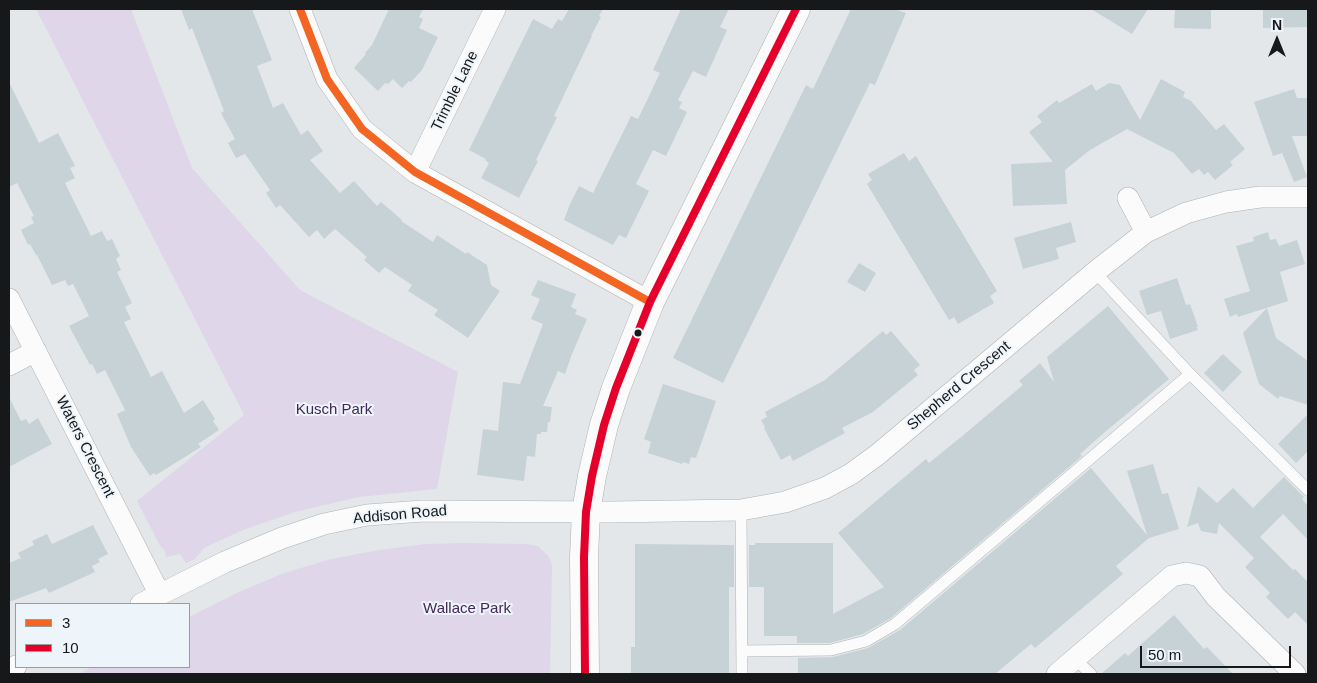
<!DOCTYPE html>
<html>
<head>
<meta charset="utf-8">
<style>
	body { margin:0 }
	#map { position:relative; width:1317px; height:683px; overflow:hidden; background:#e4e7ea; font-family:Arial,sans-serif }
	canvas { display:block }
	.frame { position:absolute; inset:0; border:10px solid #16181a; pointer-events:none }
	.legend { position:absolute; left:15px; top:603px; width:175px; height:65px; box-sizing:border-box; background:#eef5fa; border:1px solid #989da0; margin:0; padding:6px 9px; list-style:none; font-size:15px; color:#16181a }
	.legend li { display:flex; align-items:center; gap:10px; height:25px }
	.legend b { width:25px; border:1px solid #989da0 }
	.north { position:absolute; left:1252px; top:15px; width:50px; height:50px; -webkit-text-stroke:4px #eef5fa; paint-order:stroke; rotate:0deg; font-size:14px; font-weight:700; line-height:20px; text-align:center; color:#16181a }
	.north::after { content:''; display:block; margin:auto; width:18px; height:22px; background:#16181a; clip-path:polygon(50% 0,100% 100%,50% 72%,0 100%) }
	.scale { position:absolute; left:1140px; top:646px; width:151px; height:22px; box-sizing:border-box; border:2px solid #16181a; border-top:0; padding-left:6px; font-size:15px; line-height:18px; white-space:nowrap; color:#16181a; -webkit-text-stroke:4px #eef5fa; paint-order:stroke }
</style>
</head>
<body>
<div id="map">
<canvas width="1317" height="683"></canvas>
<div class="frame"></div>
<ul class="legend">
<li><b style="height:6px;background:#f26522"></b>3</li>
<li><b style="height:6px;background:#e4002b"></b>10</li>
</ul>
<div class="north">N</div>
<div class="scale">50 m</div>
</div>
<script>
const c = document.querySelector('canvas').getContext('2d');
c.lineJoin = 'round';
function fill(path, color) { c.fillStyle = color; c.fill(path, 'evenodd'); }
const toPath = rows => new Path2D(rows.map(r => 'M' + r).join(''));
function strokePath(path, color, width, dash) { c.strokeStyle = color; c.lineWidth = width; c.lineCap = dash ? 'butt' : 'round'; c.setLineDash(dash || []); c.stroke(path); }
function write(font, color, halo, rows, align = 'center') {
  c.font = font + ' Arial,sans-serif'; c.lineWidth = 4; c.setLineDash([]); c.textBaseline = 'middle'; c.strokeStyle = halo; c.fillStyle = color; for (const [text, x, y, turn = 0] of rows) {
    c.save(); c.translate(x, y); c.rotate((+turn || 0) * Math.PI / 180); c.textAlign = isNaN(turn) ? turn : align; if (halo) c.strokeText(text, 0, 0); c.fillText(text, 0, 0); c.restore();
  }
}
fill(toPath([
	[36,9,131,9,192,168,300,290,458,372,437,489,359,497,295,512,243,530,204,548,195,559,186,563,180,554,166,557,165,551,160,546,137,501,244,415],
	[464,543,527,544,538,546,549,557,552,566,550,674,78,674,92,667,189,667,189,617,241,591,284,573,331,559,379,550,425,544]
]), '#dfd6ea');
fill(toPath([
	[181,9,252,9,272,60,257,66,273,108,283,103,301,135,308,130,323,151,310,160,340,193,354,181,377,206,381,202,402,220,401,221,433,242,437,235,466,254,467,252,487,265,491,285,500,291,468,338,434,315,438,310,408,291,412,285,385,267,379,273,364,260,367,257,335,229,324,239,317,230,309,237,280,205,276,208,266,193,270,190,245,154,236,158,228,143,235,139,221,113,224,111,192,28,189,30],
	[389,9,423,9,419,17,423,19,419,28,438,37,422,70,411,82,409,81,402,88,393,79,388,84,385,83,378,91,354,68,366,54,365,53,372,45],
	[569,9,603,9,599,16,601,17,591,36,592,36,554,116,557,117,536,160,538,161,519,198,481,178,489,163,485,160,486,159,469,150,533,19,552,29,558,19,562,21],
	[681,9,729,9,720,27,727,30,706,77,693,71,678,100,682,102,679,108,687,112,666,156,653,150,636,184,649,191,626,238,619,235,613,245,564,220,570,204,579,186,593,193,631,116,638,119,660,73,653,70],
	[851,9,894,9,906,13,875,85,870,83,723,383,673,358,806,85,813,89],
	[1091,9,1148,9,1132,34],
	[1175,9,1211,9,1211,29,1174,28],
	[1263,9,1308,9,1308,27,1263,28],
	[1161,79,1185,92,1183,97,1191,101,1216,130,1224,124,1245,149,1230,162,1233,165,1215,180,1208,172,1204,175,1199,169,1192,174,1174,153,1127,129,1090,150,1065,170,1067,204,1013,206,1011,164,1053,162,1029,132,1042,122,1037,116,1057,100,1059,103,1092,84,1096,91,1109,83,1120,85,1140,120],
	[9,82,39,143,58,133,75,166,70,168,75,178,65,183,91,236,102,231,107,241,112,239,120,256,116,259,121,270,117,272,132,303,125,307,131,319,124,322,151,377,162,371,184,413,203,400,215,419,213,421,219,430,198,444,201,447,156,475,154,473,150,476,131,447,117,414,125,410,105,370,97,374,92,364,90,365,69,326,89,316,73,284,68,286,65,280,52,285,37,255,36,255,30,244,28,245,21,230,34,223,31,217,34,216,17,183,9,187],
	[1294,89,1297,98,1308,98,1308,136,1292,136,1307,177,1294,182,1282,153,1273,156,1254,102],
	[904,153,909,161,916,156,997,291,990,296,994,303,958,324,954,317,949,320,867,184,872,180,868,174],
	[1071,222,1076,242,1056,248,1059,259,1023,269,1014,238],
	[1268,232,1270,240,1276,239,1279,246,1297,240,1305,264,1280,272,1288,301,1238,317,1237,314,1230,317,1224,299,1250,291,1236,246,1254,241,1253,237],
	[859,263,876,273,865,292,847,282],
	[1177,278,1186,305,1190,304,1198,327,1196,327,1198,330,1170,339,1161,311,1147,315,1139,291],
	[538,280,576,294,571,307,577,310,575,314,587,319,572,354,565,374,558,371,543,406,552,407,550,422,548,422,547,432,541,432,541,434,537,434,535,457,527,456,524,481,477,475,483,429,498,431,503,382,520,384,543,324,531,319,540,299,531,295],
	[1108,306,1169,379,1105,432,1080,454,1082,456,891,618,863,634,830,643,797,643,797,636,764,636,764,587,749,587,749,545,755,545,755,543,833,543,833,614,884,587,838,533,926,459,929,463,961,437,1023,385,1019,381,1040,363,1054,382,1047,357],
	[1267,308,1276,338,1308,361,1308,405,1280,396,1278,399,1259,384,1243,333],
	[883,331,886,335,891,331,920,365,914,370,918,375,873,412,842,428,845,433,793,461,790,455,781,460,764,428,765,427,761,420,767,417,765,412,825,380],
	[1223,354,1242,372,1223,392,1204,373],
	[663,384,716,401,696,458,691,457,689,464,683,462,682,464,648,453,651,442,644,439],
	[9,397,21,421,26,419,29,424,38,418,52,444,9,467],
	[1308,414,1308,451,1296,463,1278,444],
	[1153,464,1162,494,1168,493,1179,529,1149,538,1116,566,1123,574,1035,648,1031,644,995,674,798,674,798,658,833,657,868,648,900,630,1091,468,1147,535,1127,471],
	[1284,477,1304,497,1302,499,1308,506,1308,540,1283,514,1260,537,1293,570,1295,569,1308,582,1308,625,1295,612,1288,619,1266,597,1270,593,1245,567,1254,558,1219,523,1217,534,1201,531,1198,523,1187,527,1198,486,1217,503,1233,488,1253,508],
	[93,525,108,554,98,559,100,562,92,566,95,572,49,593,46,588,9,602,9,563,21,558,18,553,34,545,32,541,47,534,52,544],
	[635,544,734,545,734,587,729,587,729,674,631,674,631,647,635,647],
	[1174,615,1204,649,1207,647,1233,674,1101,674,1125,653,1128,656]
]), '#c6d2d6');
const service = toPath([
	[1095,272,1190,374,1308,490],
	[741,510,742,674],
	[742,651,831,650,866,641,895,624,1190,374],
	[1075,659,1091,674]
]);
const minor = toPath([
	[300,9,327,79,362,129,415,172,650,302],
	[415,172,495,9],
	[1128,198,1146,232],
	[9,299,160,595],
	[9,365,36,351],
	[141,604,225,562,282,538,324,524,367,515,423,511,611,512,741,510,785,502,825,488,851,474,877,455,1095,272,1146,232,1186,213,1226,202,1260,197,1308,197],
	[9,670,16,666],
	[1057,674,1172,576,1186,573,1200,576,1216,597,1295,674]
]);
const tertiary = toPath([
	[585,674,584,557,586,512,592,476,604,425,616,388,650,302,796,9]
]);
strokePath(service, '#afb1b3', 12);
strokePath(minor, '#afb1b3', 22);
strokePath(tertiary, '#afb1b3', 29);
strokePath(service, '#fbfbfc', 11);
strokePath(minor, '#fbfbfc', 21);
strokePath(tertiary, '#fbfbfc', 28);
strokePath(toPath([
	[300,9,327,79,362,129,415,172,650,302]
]), '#f26522', 8);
strokePath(toPath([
	[585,674,584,557,586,512,592,476,604,425,616,388,650,302,796,9]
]), '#e4002b', 8);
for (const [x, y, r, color] of [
	[638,333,4.5,"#16181a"]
]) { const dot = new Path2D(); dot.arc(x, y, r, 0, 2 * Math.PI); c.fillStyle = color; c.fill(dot); strokePath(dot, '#eef5fa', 2); }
write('15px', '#16181a', '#eef5fa', [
	["Trimble Lane",455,91,-64],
	["Shepherd Crescent",959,386,-40],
	["Waters Crescent",85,447,63],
	["Addison Road",400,515,-5]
]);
write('15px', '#432757', '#eef5fa', [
	["Kusch Park",334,410],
	["Wallace Park",467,609]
]);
</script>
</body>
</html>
